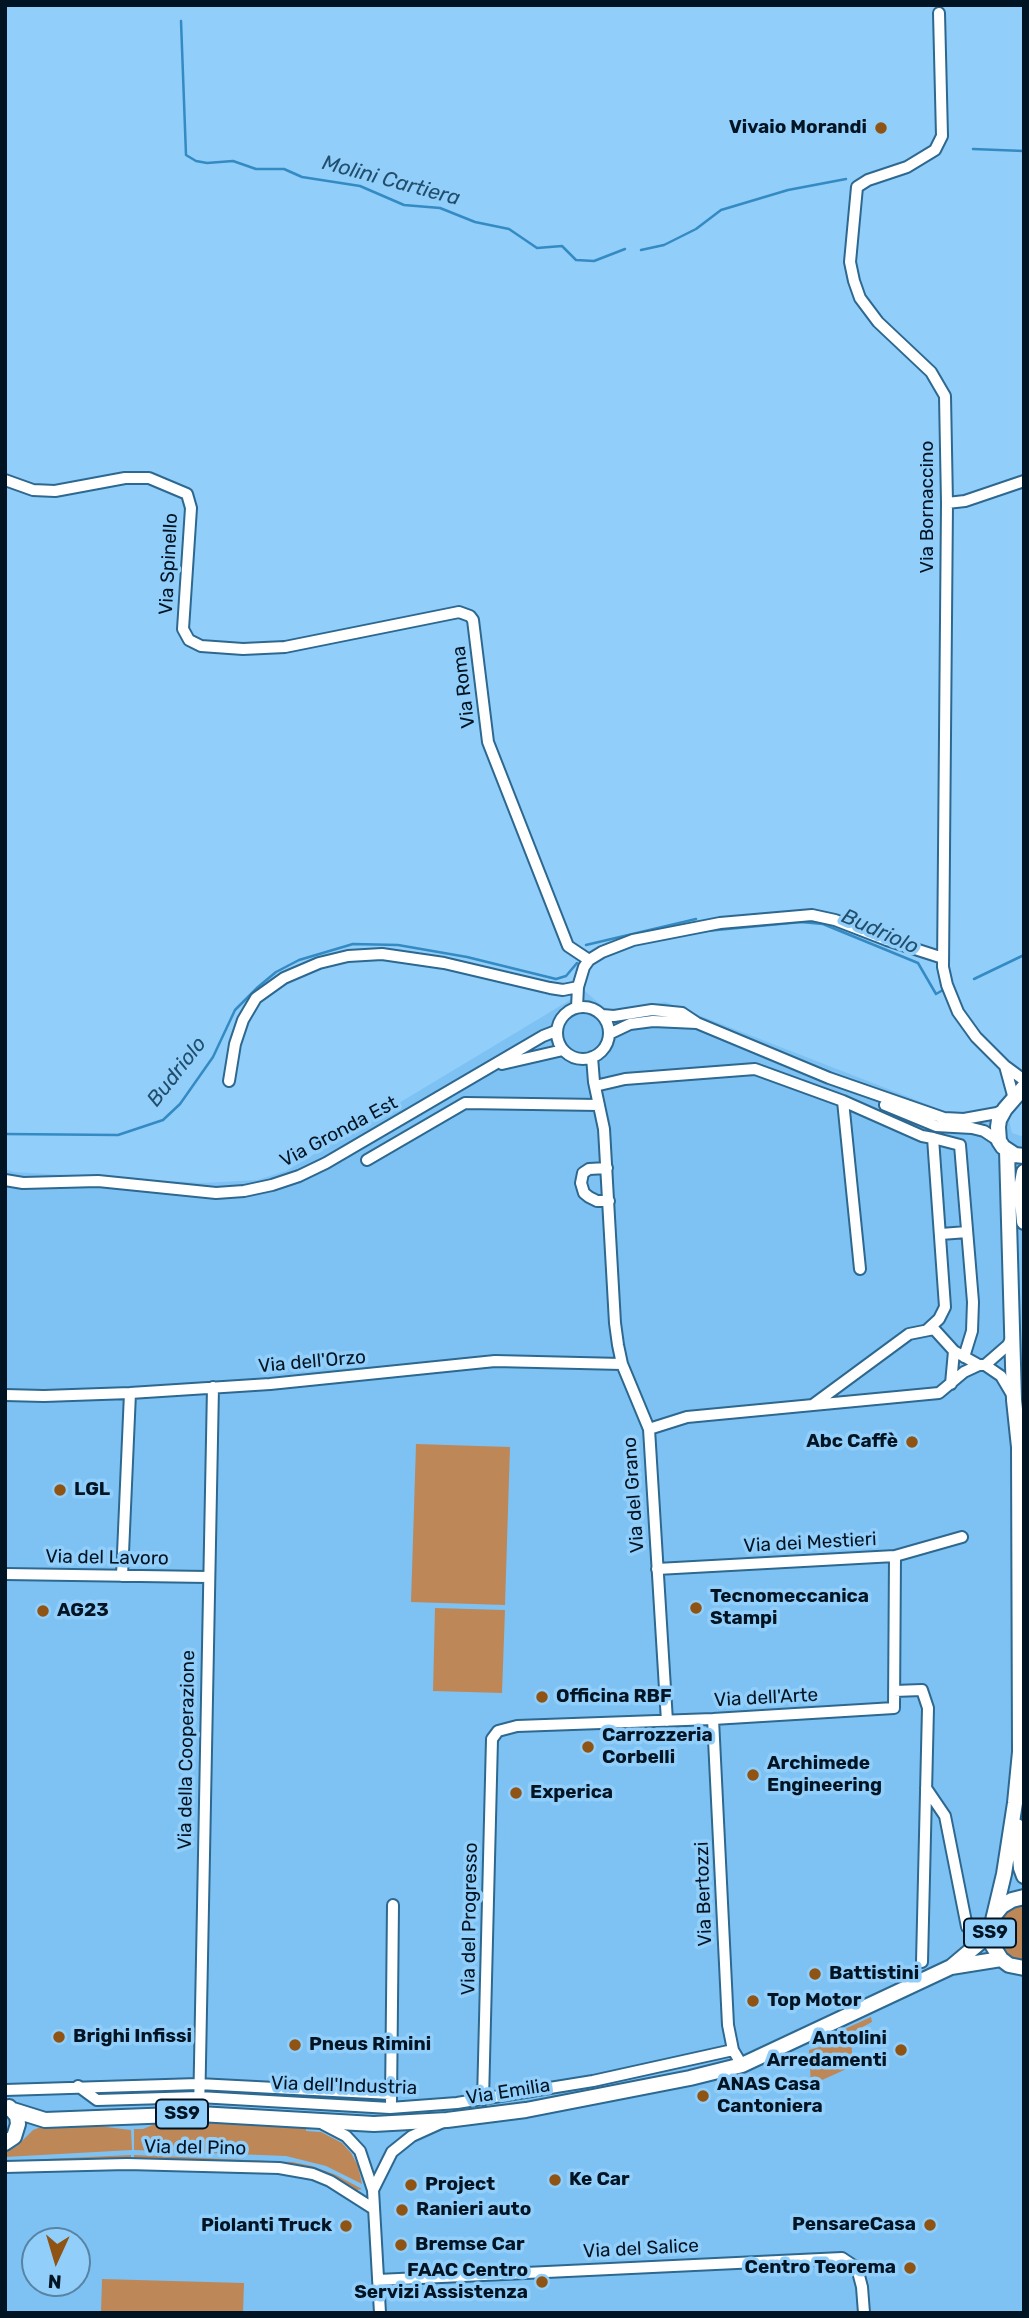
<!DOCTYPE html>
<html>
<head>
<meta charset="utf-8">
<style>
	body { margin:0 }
	#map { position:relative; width:1029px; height:2318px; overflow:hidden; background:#91cefa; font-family:Rubik,sans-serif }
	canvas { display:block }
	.frame { position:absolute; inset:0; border:7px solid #001423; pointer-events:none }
	.north { position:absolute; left:21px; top:2227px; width:70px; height:70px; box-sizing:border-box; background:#91cefa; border:2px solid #5784a4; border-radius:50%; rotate:184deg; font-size:19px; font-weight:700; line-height:28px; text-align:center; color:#001423 }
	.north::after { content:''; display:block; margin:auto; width:24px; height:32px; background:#8f5313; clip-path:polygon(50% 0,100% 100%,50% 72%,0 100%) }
</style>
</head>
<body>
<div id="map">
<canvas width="1029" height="2318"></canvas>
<div class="frame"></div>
<div class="north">N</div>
</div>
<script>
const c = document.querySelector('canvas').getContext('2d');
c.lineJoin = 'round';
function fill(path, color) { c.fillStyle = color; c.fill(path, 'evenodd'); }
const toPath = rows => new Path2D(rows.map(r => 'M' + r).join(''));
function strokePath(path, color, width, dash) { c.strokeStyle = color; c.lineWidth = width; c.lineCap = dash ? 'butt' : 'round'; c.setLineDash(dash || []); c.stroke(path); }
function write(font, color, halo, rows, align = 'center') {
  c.font = font + ' Rubik,sans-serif'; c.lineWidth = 7; c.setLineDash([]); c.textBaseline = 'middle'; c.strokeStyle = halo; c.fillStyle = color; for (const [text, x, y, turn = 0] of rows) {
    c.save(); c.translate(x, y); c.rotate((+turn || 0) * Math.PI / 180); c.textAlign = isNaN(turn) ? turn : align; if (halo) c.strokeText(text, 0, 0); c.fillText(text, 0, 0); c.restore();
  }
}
fill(toPath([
	[585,991,601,1005,611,1010,623,1010,665,1002,942,1110,965,1115,1006,1106,1012,1133,1024,1137,1024,2313,5,2313,5,1169,14,1172,203,1183,257,1180,286,1171],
	[35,2241,77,2241,77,2283,35,2283]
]), '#7ec2f3');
fill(toPath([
	[416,1444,510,1447,505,1605,411,1602],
	[435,1608,505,1610,502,1693,433,1691],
	[1024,1903,1024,1961,1008,1956,1001,1949,997,1941,997,1923,1007,1908],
	[871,2017,872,2022,849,2034,812,2044],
	[851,2038,853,2066,811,2085,809,2050],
	[162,2121,306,2127,306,2131,321,2132,342,2143,351,2153,358,2166,362,2184,326,2166,286,2156,134,2150,134,2129,143,2129],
	[97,2123,98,2126,131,2130,132,2150,5,2157,5,2153,17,2146,33,2130,41,2127],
	[131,2155,131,2158,5,2162,5,2161],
	[134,2155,292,2162,312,2166,336,2175,362,2189,357,2190,341,2181,289,2165,134,2158],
	[102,2279,244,2283,243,2313,101,2313]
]), '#be8758');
strokePath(toPath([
	[181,21,186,155,196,161,207,163,233,161,256,169,284,169,302,177,360,186,404,205,440,208,475,222,509,229,537,248,562,246,576,260,594,261,625,249],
	[973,149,1024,151],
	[641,250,664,245,696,229,721,210,788,190,846,179],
	[706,931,801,922,823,924,918,963,936,994,943,990],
	[586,945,696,919],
	[974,979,1024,955],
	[5,1134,118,1135,163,1120,180,1104,213,1057,235,1010,258,987,276,972,299,960,353,944,398,945,467,957,556,979,566,976,577,963]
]), '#348ac2', 2.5);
const minor = toPath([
	[939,13,942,136,935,150,907,167,868,180,857,187,850,262,854,281,860,298,878,322,931,372,945,396,947,503,943,967,947,985,958,1012,976,1037,1005,1066],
	[5,480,33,490,55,491,125,478,149,478,187,494,191,508,183,629,189,640,201,646,243,649,285,647,459,612,470,616,473,620,488,742,568,946,589,960],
	[947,503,965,501,1024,481],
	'557 1033a26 26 0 1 1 52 0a26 26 0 1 1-52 0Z',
	[577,1007,578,987,584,967,589,960,602,952,633,940,720,923,812,915,835,920,887,940,943,958],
	[602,1015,614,1016,652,1010,682,1013,697,1023,829,1078,944,1118,964,1119,997,1113,1005,1109],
	[609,1034,630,1024,653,1021,697,1023],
	[592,1057,594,1082,604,1129,615,1323,618,1345,622,1364,649,1429,667,1721],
	[502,1064,563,1050],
	[229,1081,235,1044,243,1020,256,998,284,978,319,963,348,956,382,954,444,963,550,988,563,990,578,987],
	[595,1086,625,1079,755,1069,843,1101,860,1269],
	[1014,1099,1005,1066,1024,1080],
	[843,1101,922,1136,933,1138,945,1307,939,1319,927,1330],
	[885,1105,936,1126,972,1128,984,1131,999,1141],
	[933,1138,960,1145,973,1302,972,1331,964,1357],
	[367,1160,465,1103,599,1105],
	[607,1168,589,1169,583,1173,581,1183,584,1193,589,1197,597,1201,609,1201],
	[5,1180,23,1183,98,1181,216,1193,244,1191,272,1185,299,1176,326,1163,543,1036,556,1031],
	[941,1234,967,1232],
	[985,1365,1008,1345,1012,1337],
	[951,1384,954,1351],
	[5,1395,44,1396,130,1393,270,1384,495,1361,622,1364],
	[814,1404,909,1334,934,1329,954,1351,979,1365,985,1365,1001,1376,1014,1398],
	[649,1429,687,1417,939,1393,964,1372,979,1365],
	[657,1569,895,1556,962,1537],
	[5,1574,208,1577],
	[122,1576,130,1393],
	[894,1691,922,1690,928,1708,922,1962],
	[713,1719,728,2025,733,2050,742,2065],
	[926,1788,945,1816,967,1927],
	[78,2086,97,2100,199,2097,390,2108,457,2103,593,2081,733,2050],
	[5,2090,198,2084,391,2094],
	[483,2100,492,1739,498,1731,517,1726,713,1719,894,1708,895,1556],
	[391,2101,393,1905],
	[199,2114,213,1387],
	[323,2124,346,2136,360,2151,373,2190,380,2313],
	[5,2167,127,2164,279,2168,313,2174,330,2181,374,2209],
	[373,2190,392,2152,412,2136,443,2122],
	[378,2280,842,2258,857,2268,862,2287,864,2313]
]);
const major = toPath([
	[1024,1087,1005,1109,999,1120,998,1127,999,1141,1003,1147,1015,1155,1024,1156],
	[1024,1172,1021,1188,1024,1222],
	[1017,1826,1021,1868,1024,1876],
	[1024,1897,1012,1900,1002,1906,994,1916,990,1934,991,1943,1001,1959,1009,1965,1024,1968],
	[994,1916,1004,1874,1015,1803,1020,1752,1019,1447,1014,1400,1007,1150],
	[951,1967,990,1934],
	[13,2110,45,2120,199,2114,374,2124,447,2120,526,2110,690,2078,742,2065,951,1967,1001,1959],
	[5,2143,14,2137,18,2124,17,2116,9,2107]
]);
strokePath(minor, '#2d6890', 14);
strokePath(major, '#2d6890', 18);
strokePath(minor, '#fff', 10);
strokePath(major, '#fff', 14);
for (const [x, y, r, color] of [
	[881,128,7,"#8f5313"],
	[912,1442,7,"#8f5313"],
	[60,1490,7,"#8f5313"],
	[696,1608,7,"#8f5313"],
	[43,1611,7,"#8f5313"],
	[542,1697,7,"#8f5313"],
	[588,1747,7,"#8f5313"],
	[753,1775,7,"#8f5313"],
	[516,1793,7,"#8f5313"],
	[815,1974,7,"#8f5313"],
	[753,2001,7,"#8f5313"],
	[59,2037,7,"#8f5313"],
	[295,2045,7,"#8f5313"],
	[901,2050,7,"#8f5313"],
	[703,2096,7,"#8f5313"],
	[555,2180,7,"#8f5313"],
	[411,2185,7,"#8f5313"],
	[402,2210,7,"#8f5313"],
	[930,2225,7,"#8f5313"],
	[346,2226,7,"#8f5313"],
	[401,2245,7,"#8f5313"],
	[910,2268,7,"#8f5313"],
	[542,2282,7,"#8f5313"]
]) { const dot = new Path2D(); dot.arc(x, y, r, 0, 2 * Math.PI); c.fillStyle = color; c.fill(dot); strokePath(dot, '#91cefa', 2.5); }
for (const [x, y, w] of [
	[990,1933,52],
	[182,2114,52]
]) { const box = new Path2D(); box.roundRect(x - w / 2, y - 14.5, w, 29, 5); c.fillStyle = '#91cefa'; c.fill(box); strokePath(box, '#001423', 2); }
write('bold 18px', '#001423', null, [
	["SS9",990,1933],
	["SS9",182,2114]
]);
write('bold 19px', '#001423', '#91cefa', [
	["Vivaio Morandi",867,128,"right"],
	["Abc Caffè",898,1442,"right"],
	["LGL",74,1490],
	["Tecnomeccanica",710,1597],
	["Stampi",710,1619],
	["AG23",57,1611],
	["Officina RBF",556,1697],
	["Carrozzeria",602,1736],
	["Corbelli",602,1758],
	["Archimede",767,1764],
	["Engineering",767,1786],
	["Experica",530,1793],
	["Battistini",829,1974],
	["Top Motor",767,2001],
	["Brighi Infissi",73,2037],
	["Antolini",887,2039,"right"],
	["Arredamenti",887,2061,"right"],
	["Pneus Rimini",309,2045],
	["ANAS Casa",717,2085],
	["Cantoniera",717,2107],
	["Ke Car",569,2180],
	["Project",425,2185],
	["Ranieri auto",416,2210],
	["PensareCasa",916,2225,"right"],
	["Piolanti Truck",332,2226,"right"],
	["Bremse Car",415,2245],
	["Centro Teorema",896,2268,"right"],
	["FAAC Centro",528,2271,"right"],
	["Servizi Assistenza",528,2293,"right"]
], 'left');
write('19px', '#001423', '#91cefa', [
	["Via Bornaccino",928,507,-90],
	["Via Spinello",169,564,-87],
	["Via Roma",464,687,-97],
	["Via Gronda Est",339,1132,-28],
	["Via dell'Orzo",312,1362,-5],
	["Via del Grano",634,1495,-94],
	["Via dei Mestieri",810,1543,-3],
	["Via del Lavoro",107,1558,1],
	["Via dell'Arte",766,1698,-3],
	["Via della Cooperazione",187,1750,-89],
	["Via Bertozzi",704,1894,-92],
	["Via del Progresso",470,1919,-89],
	["Via dell'Industria",344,2086,2],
	["Via Emilia",508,2092,-9],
	["Via del Pino",195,2148,1],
	["Via del Salice",641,2249,-3]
]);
write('italic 21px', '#214e6c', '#91cefa', [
	["Molini Cartiera",391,181,15],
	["Budriolo",880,932,24],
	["Budriolo",177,1072,-52]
]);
</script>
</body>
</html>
